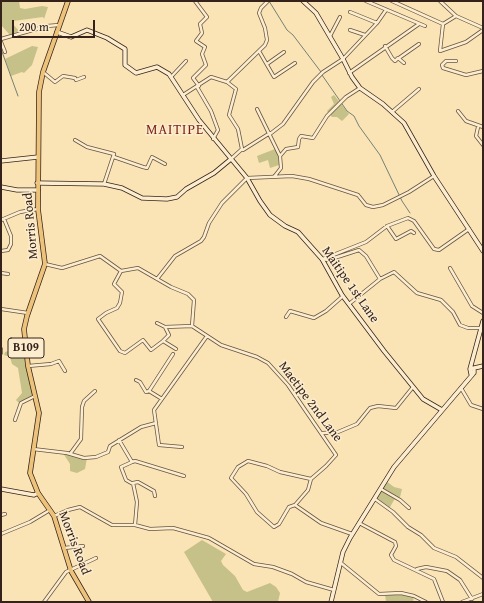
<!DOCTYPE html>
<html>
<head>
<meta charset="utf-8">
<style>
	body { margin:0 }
	#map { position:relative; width:484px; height:603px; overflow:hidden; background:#fae4b5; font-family:"Gentium Book Plus",serif }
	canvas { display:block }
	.frame { position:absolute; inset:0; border:2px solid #35231b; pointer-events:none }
	.scale { position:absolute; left:12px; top:20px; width:83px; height:18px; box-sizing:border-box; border:2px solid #35231b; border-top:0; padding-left:5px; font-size:12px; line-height:14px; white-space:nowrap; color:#35231b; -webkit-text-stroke:3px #fcedcf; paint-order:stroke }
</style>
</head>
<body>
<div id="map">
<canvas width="484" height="603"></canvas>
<div class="frame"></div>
<div class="scale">200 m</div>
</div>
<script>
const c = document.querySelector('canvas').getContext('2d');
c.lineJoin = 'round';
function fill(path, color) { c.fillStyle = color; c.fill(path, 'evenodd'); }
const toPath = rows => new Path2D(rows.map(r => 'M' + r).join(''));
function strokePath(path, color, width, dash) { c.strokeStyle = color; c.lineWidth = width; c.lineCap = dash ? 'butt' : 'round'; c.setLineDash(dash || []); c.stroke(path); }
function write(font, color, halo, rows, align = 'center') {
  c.font = font + ' "Gentium Book Plus",serif'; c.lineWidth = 3; c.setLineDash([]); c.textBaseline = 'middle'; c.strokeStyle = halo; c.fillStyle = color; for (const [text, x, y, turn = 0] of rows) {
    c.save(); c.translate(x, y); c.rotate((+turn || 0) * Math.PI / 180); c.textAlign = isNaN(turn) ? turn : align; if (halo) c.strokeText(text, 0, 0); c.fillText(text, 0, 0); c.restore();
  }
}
fill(toPath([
	[1,1,19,1,20,8,25,9,42,6,48,7,44,19,43,17,13,21,12,23,19,31,10,35,1,25],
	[32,46,38,47,32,65,24,73,22,72,11,76,5,59],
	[334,95,349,114,342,121,337,117,332,117,327,111,334,104,331,97],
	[275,149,278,156,279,165,270,168,268,160,259,163,257,156],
	[25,342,35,395,19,403,16,400,22,393,18,368,12,364,10,357,4,355,5,352,12,350,12,344],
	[63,453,87,458,85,469,77,473,70,471,70,464],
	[386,481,394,487,402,489,400,497,394,500,389,509,375,499],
	[202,540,226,554,221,561,223,565,235,576,243,590,247,592,270,583,276,587,280,593,278,602,213,602,184,552],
	[398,593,414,596,413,602,386,602,385,594]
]), '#c6c188');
strokePath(toPath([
	[269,1,287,30,293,35,321,72],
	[1,49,18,96],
	[322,75,347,111,354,116,359,126,380,155,402,201,410,213]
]), '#748173', 1);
const street = toPath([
	[195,1,207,17,200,24,202,33,196,41,205,47,202,54,206,65,193,78,199,86],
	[366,1,425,26],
	[392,1,443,24,456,16,483,28],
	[440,1,456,16],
	[350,12,377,23],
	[443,24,440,51,466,42,483,30],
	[350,30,365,35],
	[330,36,340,17],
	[1,39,47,26,59,25],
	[1,42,5,52],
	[385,46,392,58,395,61,398,58,404,63],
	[259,51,274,77,295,63],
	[399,58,419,44],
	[456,61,446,61,442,65,443,68,466,75,483,71],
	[267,64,284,52],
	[43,72,55,82,63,76,75,78,76,80,84,77],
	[349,73,419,24],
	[171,77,186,61],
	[227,82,265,45,267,40,265,28,259,13,261,8,268,1],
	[197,87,211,111,218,130,213,139],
	[183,95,211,77,227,82,236,89,229,115,238,129,242,149,231,159],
	[257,109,280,156,281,168,274,177],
	[458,111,466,121,483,127],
	[392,112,419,89],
	[478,127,476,136,483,145],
	[270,134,283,124,313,82,323,72,343,59,377,23,386,10],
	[75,140,87,147,114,154,104,184],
	[243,150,270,133],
	[280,156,286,149,298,147,299,139,301,136,313,138,327,116,346,97,360,88],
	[114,157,143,167,147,168,152,157,165,164],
	[1,220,20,212,38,209],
	[387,226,396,239,411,231,414,233],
	[1,251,8,250,11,244,11,236,4,219],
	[322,259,328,260,359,250,366,256,380,279,394,272,417,293,441,300,453,312,460,325,468,328,481,328],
	[323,259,366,242,387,226,408,218,414,221,434,249,439,250,469,229],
	[45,264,62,268,100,256,121,271,138,268,171,287,188,294,194,300,192,326,221,345,257,357,268,363,288,385,336,455,326,466,311,479,308,490,295,505,321,523,352,534],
	[450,268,472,306,483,313],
	[121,271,114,284,122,292,120,303,117,308,106,313,98,319,120,351,125,353,143,340,151,350,163,341,176,349],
	[1,273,8,274],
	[157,279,175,256,201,241,204,237,209,223,222,203,247,178,292,176,309,179,358,195,366,205,373,207,383,205,409,192,434,176],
	[349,304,380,279],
	[1,309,28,313],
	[286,317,290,311,314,318,326,311,343,296],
	[157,323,165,327,192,326],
	[163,341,169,335,165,327],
	[1,349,1,353],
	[28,366,51,364,59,361,65,371],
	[136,380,140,382,146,392,149,391],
	[461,388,471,405,483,409],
	[162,399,149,391,173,354],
	[15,420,21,403,35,396],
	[323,433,338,432,357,424,370,408,378,406,396,408,413,387],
	[119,440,132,462,135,461,184,476],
	[182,447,159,445,154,410,207,336],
	[33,449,67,453,84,458,96,457,108,452,110,446,141,427,156,423],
	[70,454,81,439,82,407,84,401,95,391],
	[132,462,121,467,126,480,133,484],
	[381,489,400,500,409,508],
	[375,499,393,512,408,527,421,535,434,548,456,557,483,578],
	[295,505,289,507,279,524,274,527,257,512,246,494,231,478,238,467,248,461,267,466,280,472,311,479],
	[1,515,5,514],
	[54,516,68,510,80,507,112,525,135,525,150,529,173,528,209,538,254,564,273,567,292,574,306,582,334,590],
	[359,523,395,542,396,546,391,555,394,560,434,579,443,602],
	[135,525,137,502,133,483,138,482,154,491,155,496],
	[1,534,30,522,50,510],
	[64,548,83,546],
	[341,563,379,594,401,593,414,596,426,602],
	[417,569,426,567,447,571,460,580,472,599],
	[44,602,66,572,96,558],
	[462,602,483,594]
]);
const secondary = toPath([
	[303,1,316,13,343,59,352,77,360,88,383,104,404,123,434,176,483,251],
	[57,32,71,37,87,30,107,38,125,49,125,65,136,73,157,67,169,74,199,120,247,178,260,201,270,215,285,226,298,232,322,259,342,295,384,351,423,399,442,410],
	[1,161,38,157],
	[37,183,104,184,122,188,142,198,167,199,177,197,186,189,214,173,231,159],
	[1,187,17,190,38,190],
	[470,369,483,321],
	[474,369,474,373,471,374,470,369,483,366],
	[1,489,34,495,38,493],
	[331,602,343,552,350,538,394,467,473,374]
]);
const primary = toPath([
	[68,1,43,72,39,92,38,209,45,264,27,316,24,329,28,366,39,413,30,473,38,493,54,516,71,571,89,602]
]);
strokePath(street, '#665342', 4);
strokePath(secondary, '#35231b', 5);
strokePath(primary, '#35231b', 5.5);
strokePath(street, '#fcedcf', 2.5);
strokePath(secondary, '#fcedcf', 3.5);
strokePath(primary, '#edc27a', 4);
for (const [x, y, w] of [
	[26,348,36]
]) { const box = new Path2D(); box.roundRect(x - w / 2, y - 10, w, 20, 3); c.fillStyle = '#fcedcf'; c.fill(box); strokePath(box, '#35231b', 1); }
write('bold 12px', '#35231b', null, [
	["B109",26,348]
]);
write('13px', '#35231b', '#fcedcf', [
	["Morris Road",31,226,-95],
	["Maitipe 1st Lane",350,285,55],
	["Maetipe 2nd Lane",310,402,53],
	["Morris Road",74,543,69]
]);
c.letterSpacing = '1px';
write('14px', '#7a1f14', '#fcedcf', [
	["MAITIPE",175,130]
]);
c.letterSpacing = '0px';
</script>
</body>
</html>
